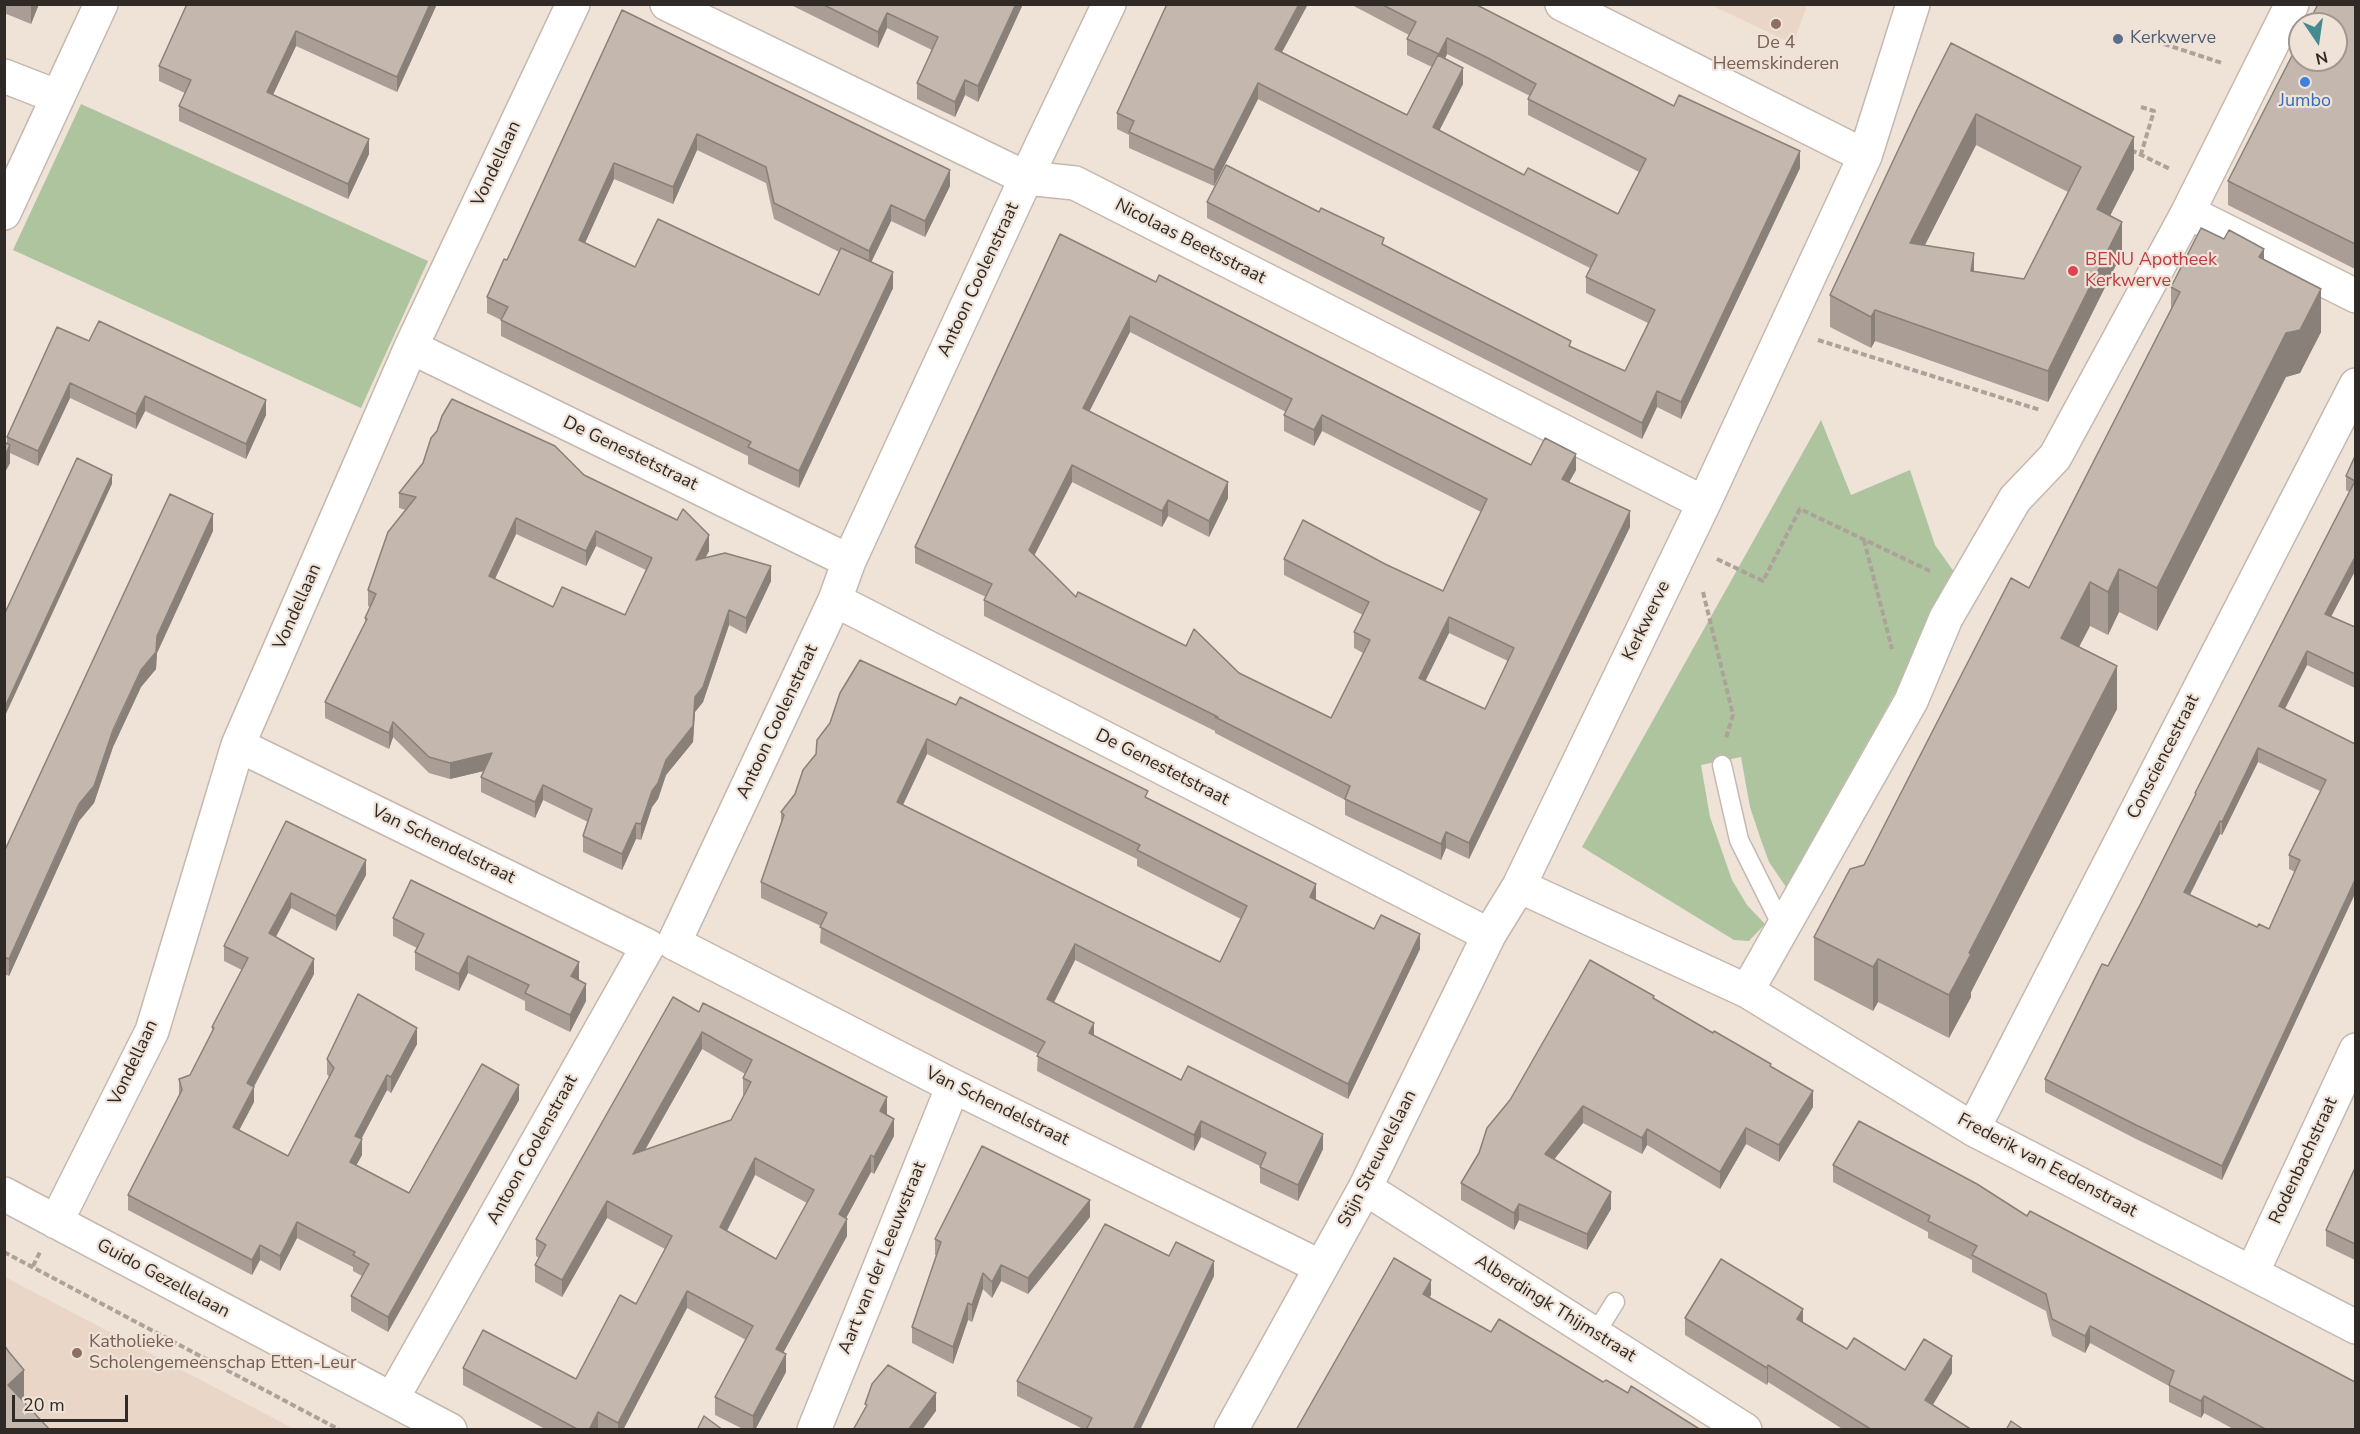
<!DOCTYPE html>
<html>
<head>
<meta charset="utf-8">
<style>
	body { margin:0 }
	#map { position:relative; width:2360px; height:1434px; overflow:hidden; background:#efe2d7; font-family:"Nunito Sans",sans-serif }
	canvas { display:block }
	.frame { position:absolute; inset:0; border:6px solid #2f2a26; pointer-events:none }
	.north { position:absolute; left:2288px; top:12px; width:60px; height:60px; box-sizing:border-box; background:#efe2d7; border:2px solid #a29890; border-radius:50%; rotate:167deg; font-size:16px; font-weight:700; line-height:24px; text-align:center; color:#2f2a26 }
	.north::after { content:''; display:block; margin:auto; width:21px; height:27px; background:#438b8f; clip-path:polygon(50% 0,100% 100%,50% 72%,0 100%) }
	.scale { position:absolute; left:12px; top:1395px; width:116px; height:27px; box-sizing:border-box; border:3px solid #2f2a26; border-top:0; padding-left:8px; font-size:18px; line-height:21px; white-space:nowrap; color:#2f2a26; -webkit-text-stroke:4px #efe2d7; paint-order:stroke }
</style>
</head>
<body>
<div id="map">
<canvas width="2360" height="1434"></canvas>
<div class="frame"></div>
<div class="north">N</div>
<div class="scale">20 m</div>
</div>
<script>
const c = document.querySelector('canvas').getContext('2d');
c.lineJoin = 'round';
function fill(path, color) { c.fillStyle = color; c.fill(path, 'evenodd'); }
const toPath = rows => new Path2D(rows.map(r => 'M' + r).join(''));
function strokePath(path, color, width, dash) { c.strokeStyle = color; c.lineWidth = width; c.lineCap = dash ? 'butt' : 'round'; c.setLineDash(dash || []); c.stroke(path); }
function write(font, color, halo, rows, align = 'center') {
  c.font = font + ' "Nunito Sans",sans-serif'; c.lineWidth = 4.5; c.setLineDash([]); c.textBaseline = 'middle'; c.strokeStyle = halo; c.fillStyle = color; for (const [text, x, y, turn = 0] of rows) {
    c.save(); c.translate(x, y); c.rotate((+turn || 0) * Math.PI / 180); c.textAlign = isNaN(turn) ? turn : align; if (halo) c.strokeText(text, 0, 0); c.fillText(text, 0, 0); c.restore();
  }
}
fill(toPath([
	[1711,5,1807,5,1793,44],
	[5,1277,294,1429,5,1429]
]), '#e9d6c7');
fill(toPath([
	[81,104,428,261,361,408,13,250],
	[1821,420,1851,495,1910,470,1935,545,1959,579,1786,887,1769,862,1761,840,1750,807,1741,757,1701,765,1710,817,1732,880,1747,905,1765,924,1749,941,1734,940,1582,847]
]), '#adc49e');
const service = toPath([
	[1722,765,1739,840,1783,928],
	[1595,1334,1615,1302]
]);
const minor = toPath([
	[667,4,1026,178,1075,183,1704,503],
	[1562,4,1865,156],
	[1913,4,1865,156,1704,503,1519,886,1747,991,1911,701,1946,618,2015,499,2055,457,2188,212,2292,4],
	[4,76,58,97],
	[2188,212,2356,296],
	[4,213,101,4],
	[411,347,849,561],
	[835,600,1489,935],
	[238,745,648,946],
	[674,943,835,600,849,561,1026,178,1109,4],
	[674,943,953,1086,1321,1267],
	[1747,991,1973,1129,2356,1327],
	[1973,1129,2356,385],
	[1365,1188,1745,1430],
	[4,1194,450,1430],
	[56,1222,152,1031,238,745,411,347,573,4],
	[2252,1273,2356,1050],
	[392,1399,648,946],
	[814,1430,953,1086],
	[1231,1430,1365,1188,1489,935,1519,886]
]);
strokePath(service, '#c5b8ae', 21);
strokePath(minor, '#c5b8ae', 36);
strokePath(toPath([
	[2164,44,2222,63],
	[2141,107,2154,111,2141,154],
	[2131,150,2170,169],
	[1818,340,2040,410],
	[1864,540,1892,649],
	[1717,559,1763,581,1800,509,1932,572],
	[1703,592,1733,715,1726,738],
	[4,1252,340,1430],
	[33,1266,40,1252]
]), '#aca29a', 4, [6, 3]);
strokePath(service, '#fff', 18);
strokePath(minor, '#fff', 33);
fill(toPath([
	[4,4,39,4,31,24,4,13],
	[187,4,437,4,397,92,296,46,273,95,369,154,348,199,179,121,179,106,185,93,159,81,159,66],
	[789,4,1023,4,978,102,965,95,955,117,917,99,917,83,932,50,887,28,878,48],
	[1167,4,1308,4,1282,52,1407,115,1432,67,1407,55,1407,39,1409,35,1350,4,1475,4,1674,106,1800,168,1681,419,1657,407,1642,439,1207,218,1207,202,1384,245,1571,347,1625,371,1648,323,1586,293,1586,277,1590,268,1258,99,1214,186,1129,148,1129,135,1117,129,1117,113],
	[1447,54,1530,96,1528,99,1528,115,1639,172,1618,214,1524,175,1439,131,1463,84,1445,59],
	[2355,4,2355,269,2228,205,2228,181],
	[622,10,950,186,925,237,891,221,871,262,893,288,799,488,748,464,748,456,501,336,501,320,487,313,487,297,507,260],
	[697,150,766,183,774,219,839,252,819,295,635,267,585,243,614,179,673,204],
	[1951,43,2134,169,2110,216,2122,253,2048,402,1875,341,1871,348,1830,327,1830,295],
	[1976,145,2068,192,2024,279,1974,271,1925,245],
	[2264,260,2321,332,2300,373,2286,377,2157,631,2119,612,2108,635,2090,626,2079,647,2117,709,1971,992,1971,997,1949,1038,1878,1002,1873,1011,1814,980,1814,937,1864,865,2029,588,2171,311,2171,287],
	[1156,282,1531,465,1576,470,1569,482,1630,527,1469,859,1446,848,1441,860,1345,815,1345,800,1215,733,1215,731,984,616,984,600,986,597,915,563,915,547],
	[1130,332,1286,412,1284,415,1284,431,1314,446,1322,431,1481,512,1443,591,1385,564,1284,559,1284,575,1363,615,1354,632,1354,648,1363,653,1331,718,1239,673,1076,597,1034,555,1072,482,1162,527,1168,516,1209,537,1228,498,1089,411],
	[1449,633,1508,661,1485,709,1425,681],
	[89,341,266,415,246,459,145,411,136,429,70,398,38,466,10,453,10,463,4,474,4,443,7,444,7,437],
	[2355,456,2355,574,2354,573,2331,617,2355,627,2355,688,2307,665,2285,709,2355,744,2222,1180,2136,1139,2045,1092,2045,1079,2108,966,2141,903,2195,797,2195,793,2349,492,2346,490,2346,476],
	[2258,762,2320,791,2289,855,2289,869,2295,872,2269,929,2257,927,2190,895,2220,834,2222,835],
	[584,475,709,551,705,558,771,581,746,634,729,625,703,702,695,712,693,742,666,775,658,799,652,807,641,840,636,839,622,870,583,852,583,836,588,822,543,800,535,818,481,792,481,777,484,771,450,779,429,773,393,737,389,749,325,718,325,702,365,623,365,618,370,607,368,606,368,590,406,510,399,508,399,493],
	[516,534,586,566,596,546,646,570,625,615,553,607,495,579],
	[213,531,157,653,156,669,141,687,113,747,94,803,79,821,9,976,4,974,4,852],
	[840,693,1148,799,1316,899,1316,900,1374,929,1420,949,1348,1099,1075,960,1054,1003,1094,1036,1181,1080,1323,1149,1298,1201,1260,1183,1260,1166,1201,1137,1194,1151,1037,1071,1038,1054,820,943,821,926,761,898,761,882,781,823,781,812,795,794,816,754,830,723],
	[927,754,1137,859,1137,866,1241,919,1220,962,903,805],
	[286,821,366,875,336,931,291,908,276,937,314,974,254,1087,254,1102,239,1130,288,1156,329,1077,327,1074,327,1059,417,1044,391,1093,387,1090,361,1139,362,1155,356,1165,409,1193,519,1100,388,1332,351,1311,351,1296,362,1276,353,1271,353,1267,297,1238,280,1271,260,1260,252,1275,128,1210,128,1195,179,1095,179,1079,190,1075,212,1032,212,1027,242,970,224,961,224,946],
	[393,918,579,979,586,1001,570,1032,525,1010,525,1001,468,973,459,991,415,970,415,952,417,948,393,936],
	[1654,999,1771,1066,1813,1107,1779,1162,1746,1144,1720,1189,1647,1145,1642,1154,1583,1123,1554,1159,1611,1209,1587,1250,1519,1220,1514,1230,1461,1200,1461,1183],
	[699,1012,887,1114,894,1136,874,1174,871,1172,846,1218,847,1236,783,1353,786,1372,755,1430,745,1430,715,1415,715,1397,746,1340,687,1308,623,1430,547,1430,463,1385,463,1368,576,1379,636,1304,665,1249,607,1218,562,1297,535,1282,535,1265,539,1258,536,1256,536,1239],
	[702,1049,745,1074,743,1078,743,1095,744,1096,731,1120,645,1150],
	[755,1175,807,1203,776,1259,727,1231],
	[1833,1165,2355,1430,2235,1430,2204,1413,2201,1418,2169,1402,2169,1386,2090,1343,2085,1353,2052,1336,2046,1311,1972,1272,1972,1260,1928,1238,1928,1232,1833,1182],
	[2355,1168,2355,1260,2326,1246,2326,1230],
	[1090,1217,1028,1294,1001,1281,992,1298,983,1289,972,1322,968,1320,953,1364,912,1343,912,1327,937,1255,935,1255,935,1239],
	[1169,1256,1214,1276,1140,1430,1085,1430,1017,1396,1017,1381],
	[1685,1318,1803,1322,1847,1349,1905,1370,1952,1373,1932,1405,1972,1430,1844,1430,1768,1382,1767,1385,1685,1335]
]), '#a99d95');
fill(toPath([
	[32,4,39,4,31,24,31,6],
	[430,4,437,4,397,92,397,77],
	[1016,4,1023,4,978,102,978,86],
	[1299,4,1308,4,1275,65,1275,49],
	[887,13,887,28,878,48,878,32],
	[296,31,296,46,267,107,267,92],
	[1447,38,1447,54,1439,71,1439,54],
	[1463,68,1463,84,1433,143,1433,127],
	[965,80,965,95,955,117,955,102],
	[1258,83,1258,99,1214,186,1214,170],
	[1976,114,1976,145,1910,274,1910,243],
	[697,134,697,150,673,204,673,187],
	[2134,137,2134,169,2097,241,2097,209],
	[369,139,369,154,348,199,348,184],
	[1800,151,1800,168,1681,419,1681,402],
	[614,163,614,179,579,256,579,240],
	[950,170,950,186,925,237,925,221],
	[891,205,891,221,869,267,869,251],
	[2122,222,2122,253,2048,402,2048,371],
	[2264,249,2264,292,2259,257],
	[1974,253,1974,284,1971,271],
	[893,272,893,288,799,488,799,471],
	[2321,289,2321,332,2300,373,2286,377,2157,631,2157,588,2286,333],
	[1875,310,1875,341,1871,348,1871,317],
	[1130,316,1130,332,1083,424,1083,408],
	[70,383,70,398,38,466,38,451],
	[1657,391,1657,407,1642,439,1642,423],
	[145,396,145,411,136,429,136,414],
	[266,400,266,415,246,459,246,444],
	[1322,415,1322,431,1314,446,1314,430],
	[10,445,10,463,4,474,4,457],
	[1576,454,1576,470,1562,495,1562,479],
	[1072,465,1072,482,1029,566,1029,550],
	[112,475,112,484,4,718,4,709],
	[1228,482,1228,498,1209,537,1209,521],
	[1168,500,1168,516,1162,527,1162,511],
	[1630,511,1630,527,1469,859,1469,843],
	[213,514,213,531,157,653,156,669,141,687,113,747,94,803,79,821,9,976,9,959],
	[516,518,516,534,489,591,489,576],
	[596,531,596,546,586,566,586,551],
	[709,535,709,551,696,576,696,560],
	[2354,559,2354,573,2325,628,2325,614],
	[771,566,771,581,746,634,746,618],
	[2119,569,2119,612,2108,635,2108,592],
	[2090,582,2090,626,2061,681,2061,638],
	[729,610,729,625,703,702,695,712,693,742,666,775,658,799,652,807,641,840,641,824,652,791,695,697],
	[1449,617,1449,633,1419,694,1419,678],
	[2307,651,2307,665,2279,720,2279,706],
	[2117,666,2117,709,1971,992,1971,997,1949,1038,1949,995,1969,953],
	[393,722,393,737,389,749,389,733],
	[927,739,927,754,897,817,897,802],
	[2258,748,2258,762,2222,835,2222,822],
	[492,753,492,769,450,779,450,763],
	[543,785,543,800,535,818,535,802],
	[2220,821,2220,834,2184,906,2184,892],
	[636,823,636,839,622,870,622,854],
	[1446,832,1446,848,1441,860,1441,844],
	[366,860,366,875,336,931,336,916],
	[2355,880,2355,894,2222,1180,2222,1166],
	[1316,884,1316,899,1310,913,1310,897],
	[291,893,291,908,269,949,269,933],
	[1420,934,1420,949,1348,1099,1348,1084],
	[1075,944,1075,960,1047,1015,1047,999],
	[468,956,468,973,459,991,459,974],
	[314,959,314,974,247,1099,247,1083],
	[1878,959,1878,1002,1873,1011,1873,967],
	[579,962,579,979,571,994,571,976],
	[586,984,586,1001,570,1032,570,1015],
	[1094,1023,1094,1039,1089,1033],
	[417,1028,417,1044,391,1093,391,1077],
	[702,1032,702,1049,633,1171,633,1154],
	[387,1075,387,1090,355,1151,355,1136],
	[519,1085,519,1100,388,1332,388,1317],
	[254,1087,254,1102,233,1142,233,1127],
	[1813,1091,1813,1107,1779,1162,1779,1145],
	[887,1097,887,1114,880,1129,880,1111],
	[1583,1106,1583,1123,1545,1171,1545,1154],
	[894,1119,894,1136,874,1174,874,1157],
	[1201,1121,1201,1137,1194,1151,1194,1135],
	[1746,1128,1746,1144,1720,1189,1720,1172],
	[1647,1129,1647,1145,1642,1154,1642,1138],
	[1323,1134,1323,1149,1298,1201,1298,1185],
	[362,1139,362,1155,350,1177,350,1162],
	[871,1155,871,1172,839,1231,839,1214],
	[755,1158,755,1175,720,1244,720,1227],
	[1611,1192,1611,1209,1587,1250,1587,1234],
	[1090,1200,1090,1217,1028,1294,1028,1278],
	[607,1201,607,1218,562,1297,562,1280],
	[1519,1204,1519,1220,1514,1230,1514,1213],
	[847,1219,847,1236,776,1366,776,1349],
	[297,1222,297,1238,280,1271,280,1256],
	[260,1245,260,1260,252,1275,252,1260],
	[1214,1261,1214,1276,1140,1430,1133,1430],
	[1001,1265,1001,1281,992,1298,992,1282],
	[983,1273,983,1289,972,1322,972,1305],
	[1431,1280,1431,1295,1423,1309,1423,1294],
	[687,1291,687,1308,623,1430,618,1430,618,1423],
	[968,1303,968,1320,953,1364,953,1347],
	[1803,1309,1803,1327,1797,1319],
	[2090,1326,2090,1343,2085,1353,2085,1336],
	[786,1354,786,1372,755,1430,753,1430,753,1416],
	[1952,1356,1952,1373,1925,1418,1925,1400],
	[1768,1365,1768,1382,1767,1385,1767,1368],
	[24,1370,24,1396,8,1410,8,1385],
	[936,1393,936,1411,922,1430,908,1430],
	[2204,1396,2204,1413,2201,1418,2201,1401],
	[598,1412,598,1430,589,1430]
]), '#898079');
const building = toPath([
	[187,4,430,4,397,77,296,31,267,92,369,139,348,184,179,106,191,80,159,66,187,4],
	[822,4,1016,4,978,86,965,80,955,102,917,83,938,37,887,13,878,32,822,4],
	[1167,4,1299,4,1275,49,1407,115,1438,55,1463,68,1433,127,1524,175,1528,168,1618,214,1646,159,1528,99,1536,84,1488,58,1447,38,1439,54,1407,39,1416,22,1381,4,1475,4,1674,106,1679,95,1800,151,1681,402,1657,391,1642,423,1207,202,1226,165,1319,212,1321,208,1384,238,1382,244,1571,341,1569,346,1625,371,1655,310,1586,277,1597,255,1258,83,1214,170,1129,132,1134,121,1117,113,1167,4],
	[2318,4,2355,4,2355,244,2228,181,2300,40,2300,60,2336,60,2336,24,2308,24,2318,4],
	[622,10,950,170,925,221,891,205,869,251,774,203,766,167,697,134,673,187,614,163,579,240,635,267,658,219,819,295,841,248,893,272,799,471,748,447,751,442,501,320,508,307,487,297,504,259,507,260,622,10],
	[1951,43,2134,137,2097,209,2122,222,2048,371,1875,310,1871,317,1830,295,1917,110,1951,43],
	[1976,114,2081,167,2024,279,1971,271,1974,253,1910,243,1976,114],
	[2201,228,2224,239,2229,230,2264,249,2259,257,2321,289,2300,330,2286,333,2157,588,2119,569,2108,592,2090,582,2061,638,2117,666,1969,953,1971,954,1949,995,1878,959,1873,967,1814,937,1850,869,1864,865,2011,578,2029,588,2180,292,2171,287,2201,228],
	[1060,234,1156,282,1159,275,1531,465,1545,438,1576,454,1562,479,1630,511,1469,843,1446,832,1441,844,1345,799,1350,786,1215,717,1218,717,984,600,992,584,915,547,1060,234],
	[1130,316,1292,399,1284,415,1314,430,1322,415,1487,499,1443,591,1385,564,1303,520,1284,559,1369,602,1354,632,1370,640,1331,718,1239,673,1194,629,1186,646,1078,592,1076,597,1029,550,1072,465,1162,511,1168,500,1209,521,1228,482,1083,408,1130,316],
	[1449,617,1514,648,1485,709,1419,678,1449,617],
	[99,321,266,400,246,444,145,396,136,414,70,383,38,451,7,437,57,327,89,341,99,321],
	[452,399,555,446,584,475,677,520,683,509,709,535,696,560,725,553,771,566,746,618,729,610,703,687,695,697,693,726,666,760,658,783,652,791,641,824,636,823,622,854,583,836,592,809,543,785,535,802,481,777,492,753,450,763,429,757,393,722,389,733,325,702,367,619,365,618,376,594,368,590,388,532,416,497,399,493,423,463,431,438,437,431,442,416,452,399],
	[516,518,586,551,596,531,652,558,625,615,562,587,553,607,489,576,516,518],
	[4,442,10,445,4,457,4,442],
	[2355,456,2355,560,2354,559,2325,614,2355,627,2355,674,2307,651,2279,706,2355,744,2355,880,2222,1166,2136,1125,2045,1079,2102,964,2108,966,2141,903,2196,794,2195,793,2355,481,2346,476,2355,456],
	[2258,748,2326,780,2289,855,2300,860,2269,929,2259,924,2257,927,2184,892,2220,821,2222,822,2258,748],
	[77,458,112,475,4,709,4,615,77,458],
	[170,494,213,514,157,636,156,652,141,670,113,730,94,786,79,804,9,959,4,957,4,852,170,494],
	[860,660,956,705,960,697,1148,791,1145,797,1316,884,1310,897,1374,929,1381,915,1420,934,1348,1084,1075,944,1047,999,1094,1023,1089,1033,1181,1080,1188,1066,1323,1134,1298,1185,1260,1167,1266,1153,1201,1121,1194,1135,1037,1056,1045,1042,820,927,827,913,761,882,784,815,781,812,795,794,803,770,816,754,817,740,830,723,840,693,860,660],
	[927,739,1140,845,1137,850,1247,906,1220,962,897,802,927,739],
	[286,821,366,860,336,916,291,893,269,933,314,959,247,1083,254,1087,233,1127,288,1156,334,1068,327,1059,358,994,417,1028,391,1077,387,1075,355,1136,362,1139,350,1162,409,1193,482,1064,519,1085,388,1317,351,1296,369,1264,353,1255,355,1252,297,1222,280,1256,260,1245,252,1260,128,1195,182,1090,179,1079,190,1075,214,1028,212,1027,248,958,224,946,286,821],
	[411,880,579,962,571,976,586,984,570,1015,525,993,529,985,468,956,459,974,415,952,424,934,393,918,411,880],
	[1590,960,1654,996,1653,998,1713,1033,1714,1031,1771,1064,1770,1066,1813,1091,1779,1145,1746,1128,1720,1172,1647,1129,1642,1138,1583,1106,1545,1154,1611,1192,1587,1234,1519,1204,1514,1213,1461,1183,1479,1153,1487,1128,1510,1100,1590,960],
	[673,997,699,1012,703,1003,887,1097,880,1111,894,1119,874,1157,871,1155,839,1214,847,1219,776,1349,786,1354,753,1416,715,1397,753,1326,687,1291,618,1423,598,1412,589,1430,579,1430,463,1368,483,1330,576,1379,620,1295,636,1304,672,1236,607,1201,562,1280,535,1265,546,1245,536,1239,673,997],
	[702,1032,752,1060,743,1078,751,1082,731,1120,633,1154,702,1032],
	[755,1158,814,1190,776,1259,720,1227,755,1158],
	[1859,1121,1977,1184,2027,1216,2030,1211,2355,1382,2355,1430,2267,1430,2204,1396,2201,1401,2169,1385,2174,1371,2090,1326,2085,1336,2052,1319,2046,1294,1972,1255,1977,1246,1928,1221,1930,1216,1833,1165,1859,1121],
	[982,1146,1090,1200,1028,1278,1001,1265,992,1282,983,1273,972,1305,968,1303,953,1347,912,1327,941,1242,935,1239,982,1146],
	[2355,1168,2355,1244,2326,1230,2355,1168],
	[1105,1224,1169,1256,1176,1242,1214,1261,1133,1430,1086,1430,1092,1418,1017,1381,1105,1224],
	[1394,1258,1431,1280,1423,1294,1491,1332,1499,1319,1603,1382,1606,1380,1628,1393,1631,1386,1701,1430,1296,1430,1394,1258],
	[1721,1259,1803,1309,1797,1319,1847,1349,1854,1338,1905,1370,1924,1339,1952,1356,1925,1400,1972,1430,1872,1430,1768,1365,1767,1368,1685,1318,1721,1259],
	[4,1345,9,1352,24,1370,8,1385,50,1430,4,1430,4,1345],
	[888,1365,936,1393,908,1430,853,1430,867,1405,865,1404,872,1384,888,1365],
	[704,1416,723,1430,697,1430,704,1416],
	[2011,1421,2024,1430,2006,1430,2011,1421]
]);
fill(building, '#c4b7ad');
strokePath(building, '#898079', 1.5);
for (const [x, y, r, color] of [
	[1776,24,6,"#8d6e63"],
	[2118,39,6,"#5c6f8a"],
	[2305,82,6,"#3f7fe0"],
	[2073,271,6,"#e0444e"],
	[77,1353,6,"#8d6e63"]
]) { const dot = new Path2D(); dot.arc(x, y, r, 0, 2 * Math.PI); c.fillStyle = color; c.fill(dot); strokePath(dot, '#efe2d7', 2); }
write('18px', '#4e5e75', '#efe2d7', [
	["Kerkwerve",2130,39]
], 'left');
write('18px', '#785e54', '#efe2d7', [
	["De 4",1776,44],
	["Heemskinderen",1776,65],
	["Katholieke",89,1343,"left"],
	["Scholengemeenschap Etten-Leur",89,1364,"left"]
]);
write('18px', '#366cbe', '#efe2d7', [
	["Jumbo",2305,102]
]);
write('18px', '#2f2a26', '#efe2d7', [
	["Vondellaan",497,164,-65],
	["Nicolaas Beetsstraat",1190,242,27],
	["Antoon Coolenstraat",979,280,-65],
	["De Genestetstraat",630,454,26],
	["Vondellaan",298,607,-66],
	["Kerkwerve",1647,621,-64],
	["Antoon Coolenstraat",778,722,-65],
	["Consciencestraat",2164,757,-63],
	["De Genestetstraat",1162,768,27],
	["Van Schendelstraat",443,845,26],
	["Vondellaan",134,1063,-65],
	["Van Schendelstraat",997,1107,26],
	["Antoon Coolenstraat",533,1150,-61],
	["Stijn Streuvelslaan",1378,1159,-63],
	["Rodenbachstraat",2304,1161,-65],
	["Frederik van Eedenstraat",2047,1166,28],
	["Aart van der Leeuwstraat",883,1258,-68],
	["Guido Gezellelaan",163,1279,28],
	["Alberdingk Thijmstraat",1555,1309,32]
]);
write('18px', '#be3a42', '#efe2d7', [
	["BENU Apotheek",2085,261],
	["Kerkwerve",2085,282]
], 'left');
</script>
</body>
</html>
